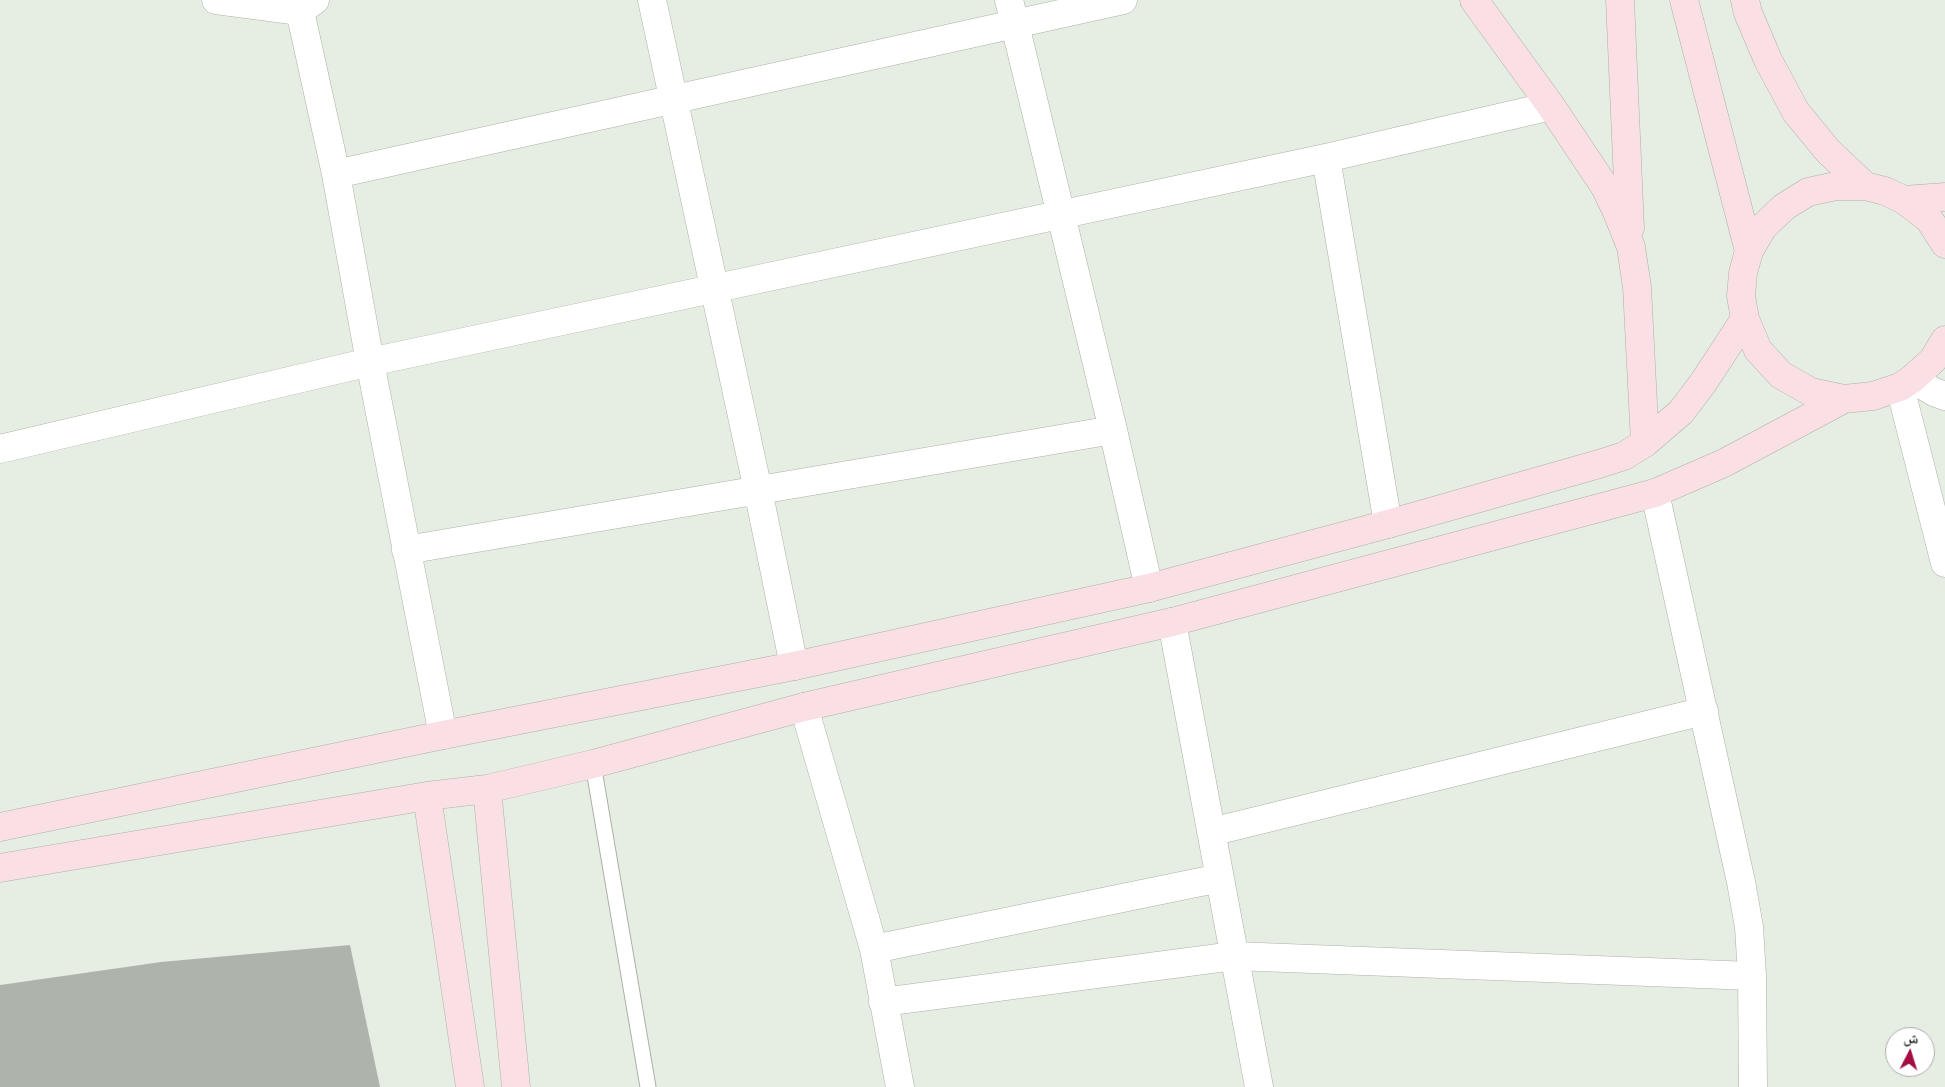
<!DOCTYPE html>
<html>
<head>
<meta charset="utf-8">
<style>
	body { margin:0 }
	#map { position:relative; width:1945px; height:1087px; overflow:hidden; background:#e6ede3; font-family:Mulish,"Noto Naskh Arabic",sans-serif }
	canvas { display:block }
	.north { position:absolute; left:1885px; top:1027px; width:50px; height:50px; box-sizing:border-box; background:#fff; border:1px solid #abacab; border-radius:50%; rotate:5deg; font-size:14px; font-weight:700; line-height:20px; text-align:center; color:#2e302c }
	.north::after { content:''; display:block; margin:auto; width:18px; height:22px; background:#a40c45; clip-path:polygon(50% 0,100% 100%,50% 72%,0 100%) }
</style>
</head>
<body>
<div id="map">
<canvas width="1945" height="1087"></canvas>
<div class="north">ش</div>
</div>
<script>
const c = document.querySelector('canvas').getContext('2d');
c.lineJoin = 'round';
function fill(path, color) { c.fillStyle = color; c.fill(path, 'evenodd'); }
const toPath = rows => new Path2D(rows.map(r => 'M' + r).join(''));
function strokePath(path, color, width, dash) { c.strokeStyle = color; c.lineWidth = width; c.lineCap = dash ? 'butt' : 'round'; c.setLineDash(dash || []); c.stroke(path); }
fill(toPath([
	[350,945,380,1087,0,1087,0,985,161,962]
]), '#aeb4ab');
const lane = toPath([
	[593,764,648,1087]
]);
const street = toPath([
	[216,0,300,11,315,0],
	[652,0,758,490,794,666],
	[1009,0,1113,430,1149,588],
	[300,11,336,174,370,362,443,735],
	[1326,158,1388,524],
	[336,174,1123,0],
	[1912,379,1934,392,1945,396],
	[1900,387,1945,563],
	[0,449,370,362,1326,158,1551,106],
	[1655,493,1741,882,1749,927,1752,976,1753,1087],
	[406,550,1113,430],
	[1172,622,1259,1087],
	[804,707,874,949,900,1087],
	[1211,832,1704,711],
	[874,949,1220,878],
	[883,1002,1234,956,1752,976]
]);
const secondary = toPath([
	[1474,0,1551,106,1605,187,1617,212,1631,247,1637,287,1645,443],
	[1620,0,1630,228],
	[1684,0,1749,251],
	[1745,0,1748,13,1768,60,1796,112,1828,151,1865,186],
	[1904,200,1945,197],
	[1945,244,1929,219,1904,200,1885,191,1865,186,1836,186,1808,192,1784,207,1763,227,1749,251,1743,273,1741,296,1745,319,1758,350,1781,375,1811,392,1844,399,1873,396,1900,387,1912,379,1933,360,1945,340],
	[487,789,516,1087],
	[427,796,470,1087],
	[0,827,443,735,794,666,1149,588,1388,524,1599,464,1624,456,1645,443,1681,412,1703,383,1745,319],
	[0,868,427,796,487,789,593,764,804,707,1172,622,1655,493,1724,463,1844,399]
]);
strokePath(lane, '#acb2a8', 17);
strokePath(street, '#acb2a8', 29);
strokePath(secondary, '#acb2a8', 29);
strokePath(lane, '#fff', 15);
strokePath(street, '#fff', 28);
strokePath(secondary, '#fadfe4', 28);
</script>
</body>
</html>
